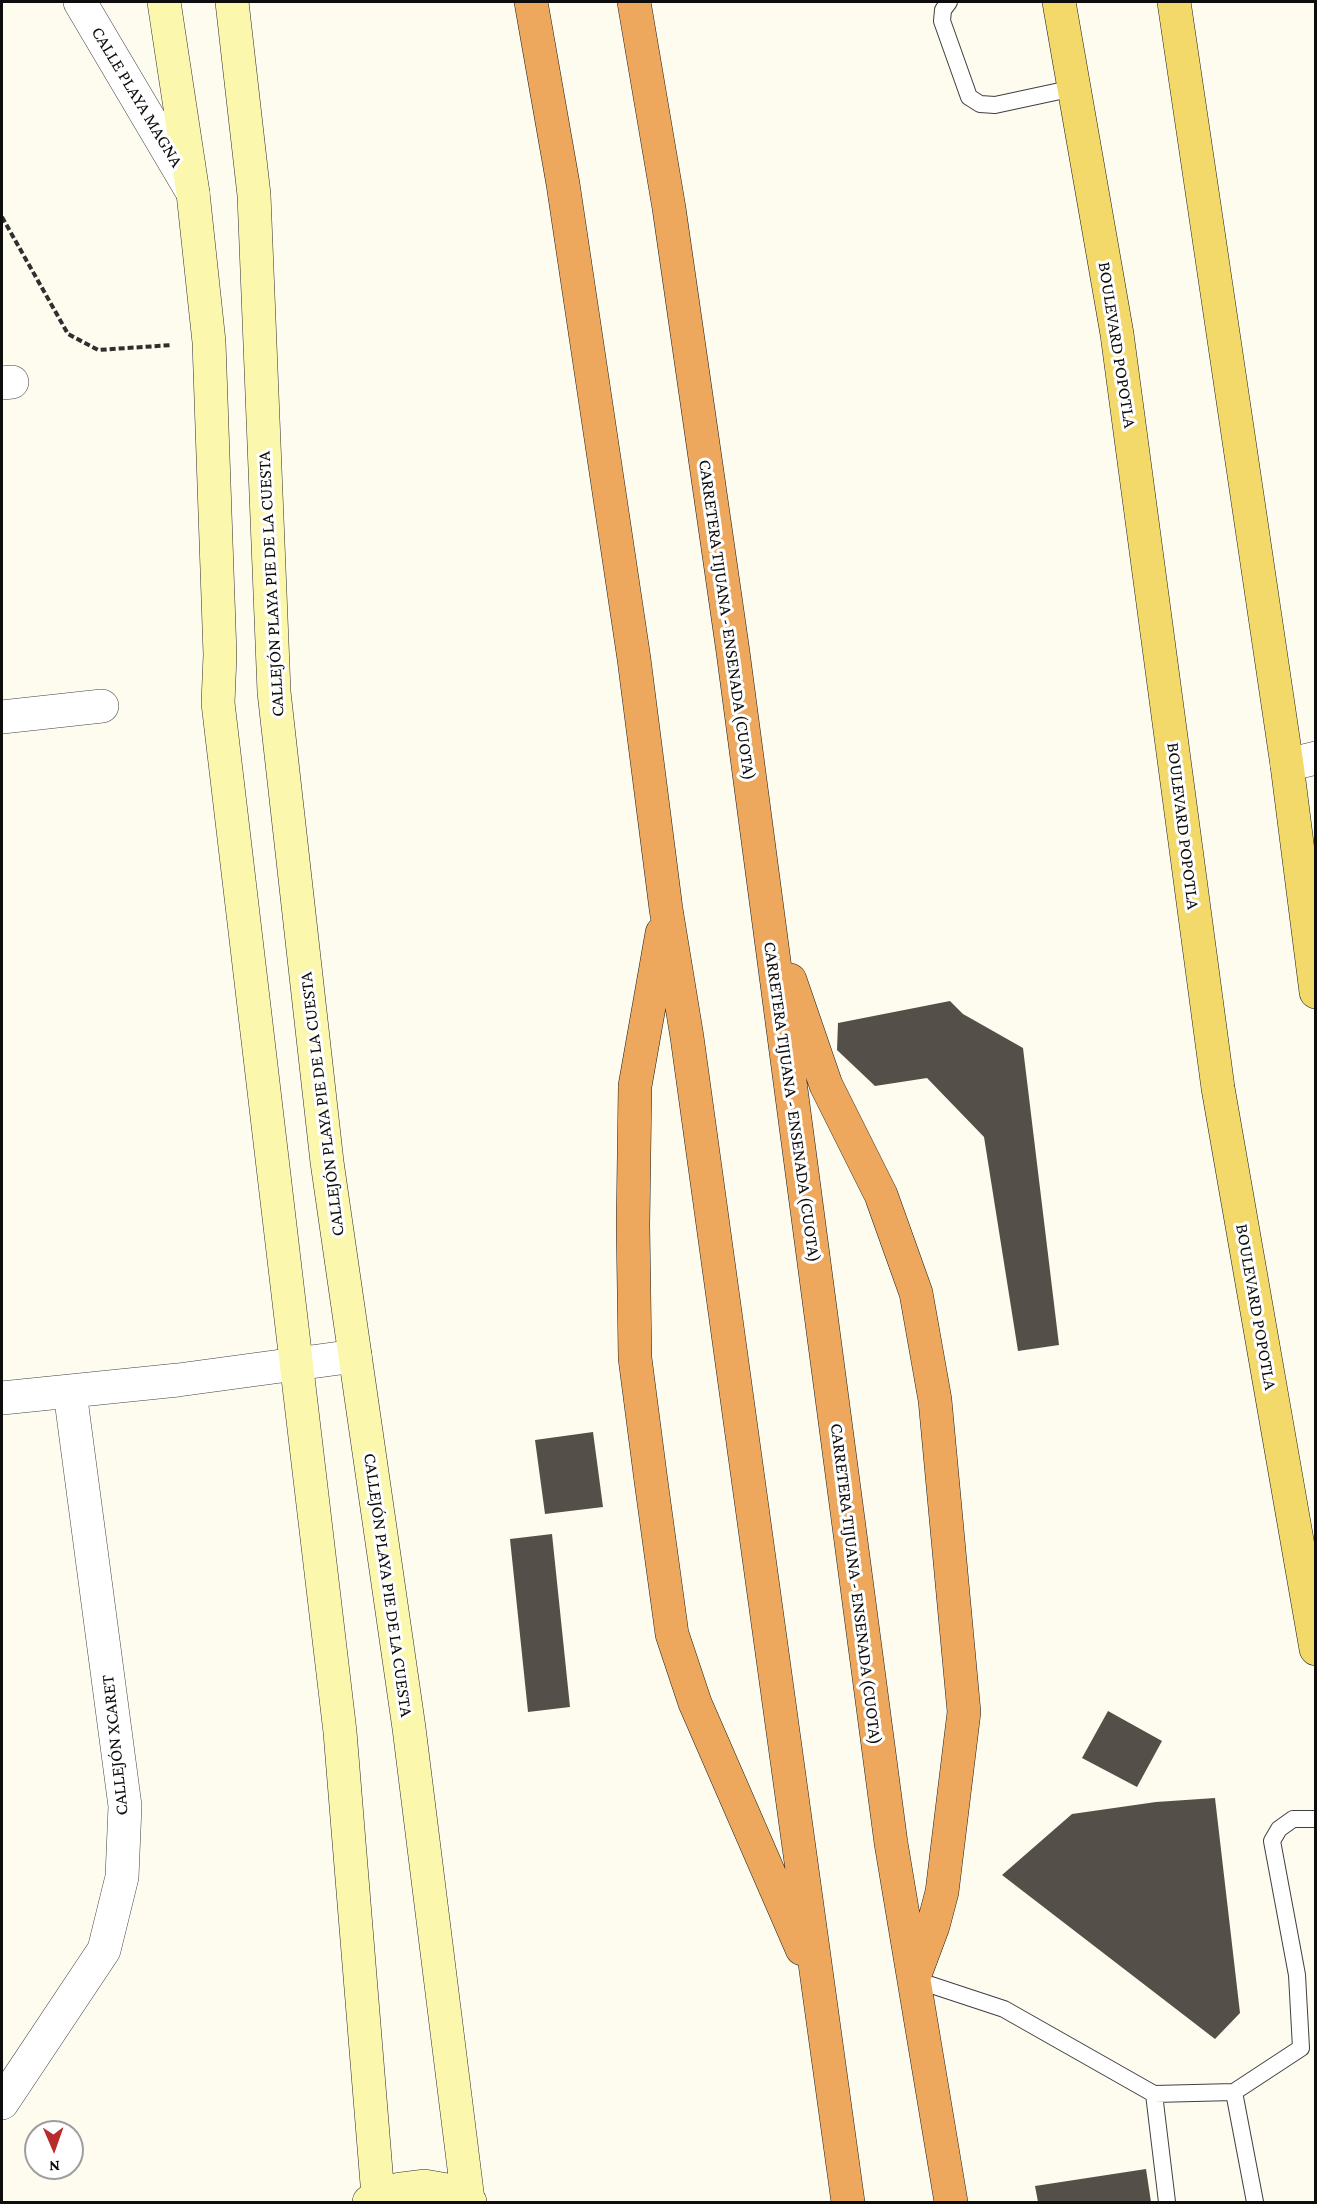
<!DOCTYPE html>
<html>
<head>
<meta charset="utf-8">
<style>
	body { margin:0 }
	#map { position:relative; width:1317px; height:2204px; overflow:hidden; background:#fefcee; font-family:"Crimson Pro",serif }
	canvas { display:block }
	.frame { position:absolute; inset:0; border:3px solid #0d0d0d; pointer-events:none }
	.north { position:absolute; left:24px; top:2120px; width:60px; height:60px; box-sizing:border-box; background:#fff; border:2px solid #9e9e9e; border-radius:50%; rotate:178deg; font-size:16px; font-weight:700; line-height:24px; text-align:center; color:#0d0d0d }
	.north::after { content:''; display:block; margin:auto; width:21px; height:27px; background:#b72d2c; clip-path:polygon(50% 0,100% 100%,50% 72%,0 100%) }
</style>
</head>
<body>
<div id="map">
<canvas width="1317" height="2204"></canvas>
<div class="frame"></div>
<div class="north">N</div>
</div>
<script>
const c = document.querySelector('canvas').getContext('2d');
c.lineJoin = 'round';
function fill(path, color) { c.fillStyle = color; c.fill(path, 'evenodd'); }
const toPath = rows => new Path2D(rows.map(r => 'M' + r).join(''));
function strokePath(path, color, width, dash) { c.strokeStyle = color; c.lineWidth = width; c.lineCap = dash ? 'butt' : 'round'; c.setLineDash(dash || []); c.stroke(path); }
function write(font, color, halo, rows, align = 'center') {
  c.font = font + ' "Crimson Pro",serif'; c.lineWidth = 6; c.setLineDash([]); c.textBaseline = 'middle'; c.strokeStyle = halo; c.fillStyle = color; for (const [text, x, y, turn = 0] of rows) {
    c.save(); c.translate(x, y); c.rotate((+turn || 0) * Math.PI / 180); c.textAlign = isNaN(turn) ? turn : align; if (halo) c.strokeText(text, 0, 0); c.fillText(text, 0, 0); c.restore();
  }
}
fill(toPath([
	[950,1001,963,1014,1023,1048,1059,1345,1018,1351,984,1137,927,1078,875,1086,837,1050,838,1023],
	[593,1432,603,1507,545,1514,535,1440],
	[552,1534,570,1707,528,1712,510,1539],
	[1108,1711,1162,1741,1137,1787,1082,1758],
	[1215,1798,1240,2013,1215,2039,1002,1875,1072,1814,1156,1802],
	[1146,2169,1151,2202,1038,2202,1035,2186]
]), '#554f4a');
const service = toPath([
	[949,2,943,10,942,21,969,97,980,104,995,105,1074,88],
	[913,1979,1004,2009,1154,2094,1234,2092,1301,2048,1297,1975,1272,1841,1279,1829,1293,1819,1316,1819],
	[1234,2092,1255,2202],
	[1154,2094,1167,2202]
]);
const minor = toPath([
	[80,2,193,193],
	[2,383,12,382],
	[2,717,102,706],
	[1287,765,1316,758],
	[2,1398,178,1380,355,1356],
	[2,2103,104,1950,122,1877,125,1806,70,1392]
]);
const secondary = toPath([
	[164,2,193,193,209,342,220,655,218,703,340,1732,378,2196],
	[232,2,254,195,274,692,327,1162,409,1728,468,2200],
	[369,2202,378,2196,400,2189,424,2186,447,2190,470,2202]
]);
const primary = toPath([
	[1059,2,1117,334,1218,1088,1316,1649],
	[1174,2,1287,765,1316,992]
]);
const motorway = toPath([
	[531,2,563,184,634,659,666,909,687,1037,848,2202],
	[634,2,669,208,733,652,891,1843,951,2202],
	[662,933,635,1086,633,1225,635,1358,651,1481,672,1634,695,1703,802,1949],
	[790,980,826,1085,881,1195,916,1293,935,1400,964,1712,942,1892,933,1926,914,1977]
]);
strokePath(service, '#404040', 18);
strokePath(minor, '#404040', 34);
strokePath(secondary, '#2f2f2f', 34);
strokePath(primary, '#1e1e1e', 34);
strokePath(motorway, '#1e1e1e', 34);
strokePath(toPath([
	[2,217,68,334,98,350,172,345]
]), '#2f2f2f', 4, [6, 3]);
strokePath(service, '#fff', 16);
strokePath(minor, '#fff', 33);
strokePath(secondary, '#fbf7ac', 33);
strokePath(primary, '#f2d96a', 33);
strokePath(motorway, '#eda85d', 33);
write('18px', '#0d0d0d', '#fff', [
	["CALLE PLAYA MAGNA",137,97,59],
	["BOULEVARD POPOTLA",1117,345,81],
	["CALLEJÓN PLAYA PIE DE LA CUESTA",271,584,-93],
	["CARRETERA TIJUANA - ENSENADA (CUOTA)",727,620,82],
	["BOULEVARD POPOTLA",1183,826,83],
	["CARRETERA TIJUANA - ENSENADA (CUOTA)",792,1102,82],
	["CALLEJÓN PLAYA PIE DE LA CUESTA",322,1104,-97],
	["BOULEVARD POPOTLA",1256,1307,80],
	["CARRETERA TIJUANA - ENSENADA (CUOTA)",856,1584,83],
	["CALLEJÓN PLAYA PIE DE LA CUESTA",388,1585,82],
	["CALLEJÓN XCARET",115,1745,-96]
]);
</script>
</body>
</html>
